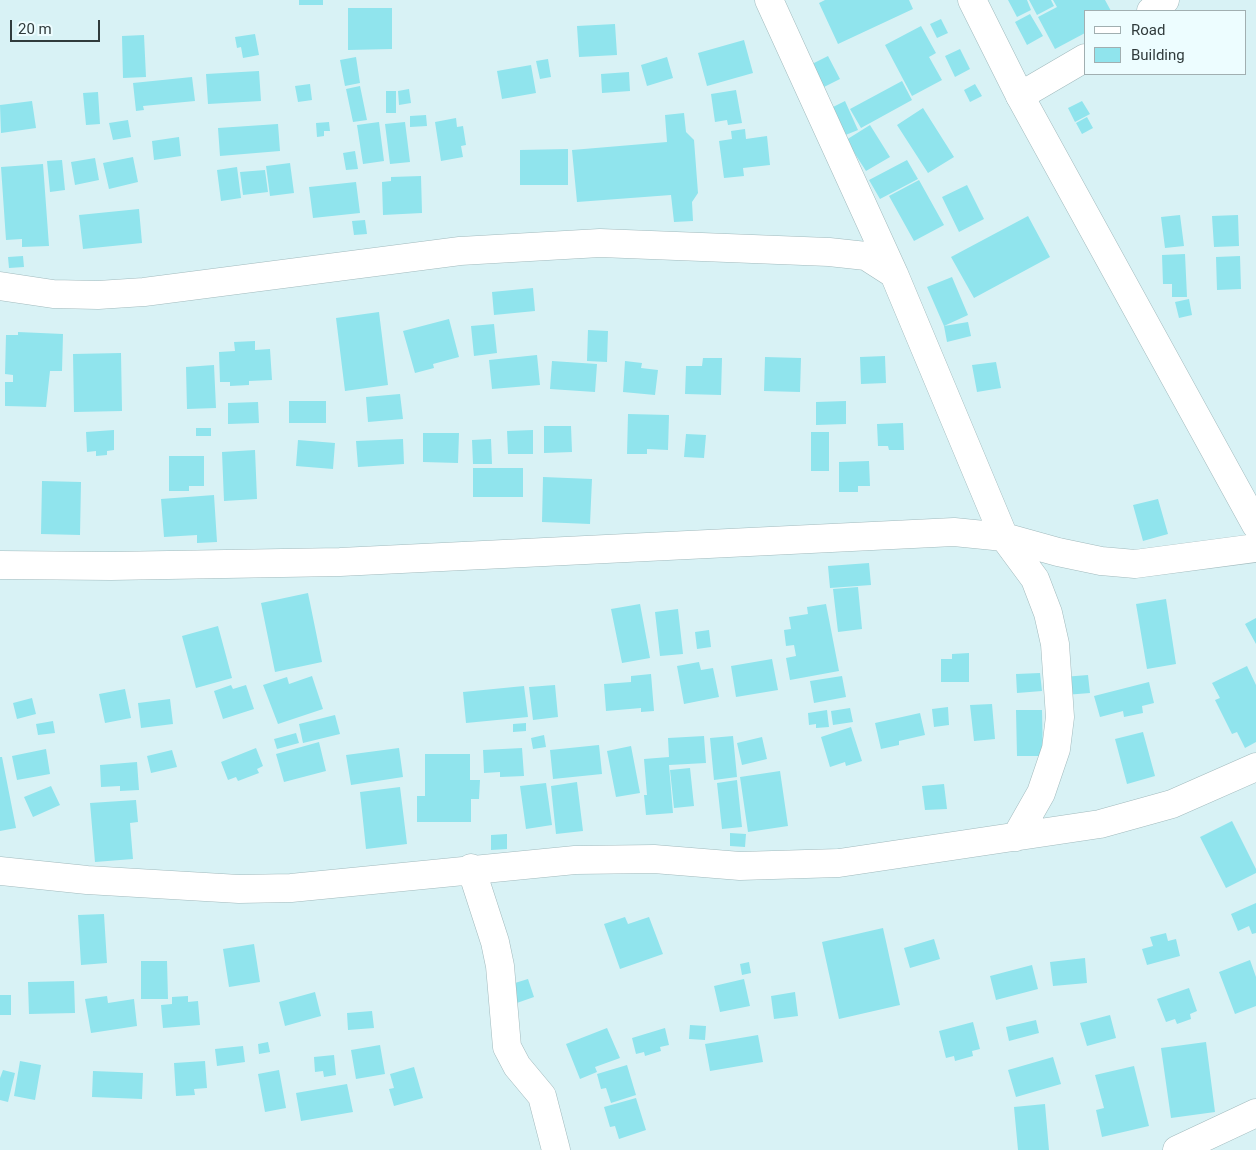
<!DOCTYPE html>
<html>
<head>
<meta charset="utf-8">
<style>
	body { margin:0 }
	#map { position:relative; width:1256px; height:1150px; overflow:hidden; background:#d8f2f5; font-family:Roboto,sans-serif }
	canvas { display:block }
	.legend { position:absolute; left:1084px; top:10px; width:162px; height:65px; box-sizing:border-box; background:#edfdff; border:1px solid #a1afb1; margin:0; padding:6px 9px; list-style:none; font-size:15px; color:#303b3c }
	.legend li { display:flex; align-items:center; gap:10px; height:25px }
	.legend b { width:25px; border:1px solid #a1afb1 }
	.scale { position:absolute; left:10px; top:20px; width:90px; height:22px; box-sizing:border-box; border:2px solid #303b3c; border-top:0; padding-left:6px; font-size:15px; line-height:18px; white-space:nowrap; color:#303b3c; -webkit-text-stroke:4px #edfdff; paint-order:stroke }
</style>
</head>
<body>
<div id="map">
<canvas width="1256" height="1150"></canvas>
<ul class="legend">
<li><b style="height:6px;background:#fff"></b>Road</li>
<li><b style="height:14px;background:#90e4ed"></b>Building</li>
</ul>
<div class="scale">20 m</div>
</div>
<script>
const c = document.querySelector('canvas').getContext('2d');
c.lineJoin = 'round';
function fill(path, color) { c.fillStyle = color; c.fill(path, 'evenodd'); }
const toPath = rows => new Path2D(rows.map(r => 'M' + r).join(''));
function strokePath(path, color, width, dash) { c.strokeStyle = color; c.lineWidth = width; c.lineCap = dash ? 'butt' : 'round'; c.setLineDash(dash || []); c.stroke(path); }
fill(toPath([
	[299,0,323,0,323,5,299,5],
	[825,0,909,0,913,9,838,44,819,3],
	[1008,0,1027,0,1031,10,1017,17],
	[1029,0,1051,0,1054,6,1037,15],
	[1053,0,1105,0,1111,11,1085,11,1085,33,1055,49,1038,17,1057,7],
	[348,8,392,8,392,49,348,50],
	[1030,14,1043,36,1027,45,1015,22],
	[941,19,948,33,937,38,930,24],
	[615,24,617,55,579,57,577,26],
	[921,26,936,53,929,57,942,80,912,96,885,45],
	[255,34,259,55,243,58,241,47,237,48,235,37],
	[144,35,146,77,123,78,122,36],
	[744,40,753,73,707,86,698,53],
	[960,49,970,69,955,77,945,56],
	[828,56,840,79,824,87,812,64],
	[356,57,360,83,345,86,340,60],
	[667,57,673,78,647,86,641,65],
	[548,59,551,77,540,79,536,61],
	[531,65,536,93,502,99,497,71],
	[259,71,261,101,208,104,206,74],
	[629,72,630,91,602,93,601,74],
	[192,77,195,101,143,106,144,110,136,111,133,83],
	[902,81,912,100,861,128,850,109],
	[310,84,312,100,298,102,295,86],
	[975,84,982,96,970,102,964,90],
	[360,86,367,120,353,122,346,89],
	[409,89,411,103,399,105,398,91],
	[736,90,742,123,728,125,727,120,715,122,711,94],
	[386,91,396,91,396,113,386,113],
	[98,92,100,124,86,125,83,93],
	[32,101,36,128,1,133,0,105],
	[845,101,858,130,843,136,831,108],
	[1082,101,1090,114,1075,122,1068,108],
	[923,108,954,157,928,173,897,125],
	[684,113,686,132,694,140,698,193,692,202,693,221,674,222,671,195,577,202,572,150,667,142,665,115],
	[426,115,427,126,410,127,410,116],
	[1087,117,1093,128,1082,134,1076,123],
	[456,118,457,127,463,126,466,145,461,146,463,157,441,161,435,122],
	[128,120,131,137,113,140,109,123],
	[329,122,330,131,324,131,324,136,317,137,316,123],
	[379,122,384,161,363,164,357,125],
	[405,122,410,162,390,164,385,124],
	[278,124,280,151,220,156,218,128],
	[870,125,890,157,866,171,846,140],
	[745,129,746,139,767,136,770,165,743,168,744,176,724,178,719,141,732,139,731,131],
	[179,137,181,156,154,160,152,141],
	[568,149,568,185,520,185,520,150],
	[355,151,358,169,346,170,343,153],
	[133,157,138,182,109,189,103,163],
	[95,158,99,180,75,185,71,162],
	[62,160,65,190,50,192,47,161],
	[907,160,918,179,880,199,869,180],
	[290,163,294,193,270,196,266,166],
	[43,164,49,246,22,247,22,239,6,240,1,167],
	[237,167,241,198,221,201,217,170],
	[265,170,268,192,243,195,240,172],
	[421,176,422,213,383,215,382,182,391,181,391,177],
	[919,180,944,225,914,241,889,196],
	[356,182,360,213,313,218,309,187],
	[967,185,984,219,959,232,942,197],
	[139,209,142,243,83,249,79,215],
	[1180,215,1184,246,1165,248,1161,217],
	[1238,215,1239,246,1214,247,1212,216],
	[1028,216,1050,257,974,298,951,257],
	[365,220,367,234,354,235,352,221],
	[1185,254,1187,297,1172,297,1172,284,1163,284,1162,255],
	[23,256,24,267,9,268,8,257],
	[1240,256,1241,289,1217,290,1216,257],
	[952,277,968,315,944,326,968,322,971,336,947,342,944,326,927,287],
	[533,288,535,311,494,315,492,292],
	[1189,299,1192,315,1179,318,1175,302],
	[379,312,388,385,345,391,336,318],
	[449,319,459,357,433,364,434,368,415,373,403,331],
	[494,324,497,353,474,356,471,326],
	[588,330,608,331,607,362,587,361],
	[18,332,63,334,62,371,50,371,46,407,5,406,5,382,13,382,13,375,5,374,6,335,18,335],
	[255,341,255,350,270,349,272,380,249,381,249,385,230,386,230,382,220,382,219,352,235,351,234,342],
	[121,353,122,411,74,412,73,354],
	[537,355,540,385,492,389,489,360],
	[885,356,886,383,861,384,860,357],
	[765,357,801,358,800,392,764,391],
	[703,358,722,358,721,395,685,394,686,366,702,366],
	[552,361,597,364,595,392,550,389],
	[625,361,642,363,641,368,658,370,655,395,623,392],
	[996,362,1001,388,977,392,972,365],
	[214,365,216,408,187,409,186,367],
	[400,394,403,419,368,422,366,397],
	[289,401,326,401,326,423,289,423],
	[846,401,846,424,816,425,816,402],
	[258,402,259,423,228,424,228,403],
	[628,414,669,415,668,450,647,449,647,454,627,454],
	[903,423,904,450,889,450,888,446,878,446,877,424],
	[544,426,571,426,572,452,544,453],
	[196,428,211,428,211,436,196,436],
	[114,430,114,450,107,451,107,455,96,456,96,451,87,452,86,432],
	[533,430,533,454,508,454,507,431],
	[811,432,829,432,829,471,811,471],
	[423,433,459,433,458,463,423,462],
	[686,434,706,435,704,458,684,457],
	[403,439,404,464,358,467,356,441],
	[491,439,492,464,473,464,472,440],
	[298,440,335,443,333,469,296,466],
	[255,450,257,499,224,501,222,452],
	[169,456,204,456,204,486,189,486,189,491,169,491],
	[869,461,870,486,858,486,858,492,839,492,839,462],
	[473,468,523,468,523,497,473,497],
	[543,477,592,479,590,524,542,522],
	[42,481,81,482,80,535,41,534],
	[214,495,217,542,197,543,197,535,164,537,161,499],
	[1158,499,1168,534,1143,541,1133,505],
	[869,563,871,585,830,588,828,566],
	[858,587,862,629,838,632,833,589],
	[308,593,322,662,275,672,261,603],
	[1166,599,1176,664,1147,669,1136,604],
	[640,604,650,658,622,663,611,609],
	[826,604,839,671,790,680,786,658,796,656,794,645,786,646,784,630,791,629,789,617,808,614,807,607],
	[678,609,683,654,660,656,655,612],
	[1256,618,1256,644,1245,624],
	[218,626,232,678,196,688,182,636],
	[709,630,711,647,697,649,695,632],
	[969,653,969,682,941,682,941,659,952,659,952,654],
	[772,659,778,690,736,697,731,666],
	[699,662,701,670,713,668,719,697,684,704,677,666],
	[1247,666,1256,685,1256,742,1245,748,1237,732,1232,734,1215,700,1220,698,1212,683],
	[1040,673,1042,691,1017,693,1016,674],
	[651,674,654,711,641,712,641,708,606,711,604,684,631,682,631,676],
	[1088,675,1090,693,1065,695,1063,677],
	[312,676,323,709,278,724,263,685,287,677,289,684],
	[842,676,846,697,814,703,810,681],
	[1149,682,1154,703,1142,706,1143,713,1124,717,1123,711,1100,717,1094,696],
	[231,685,233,689,246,685,254,709,223,719,214,691],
	[555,685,558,717,533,720,529,687],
	[524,686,528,717,466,723,463,692],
	[125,689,131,718,105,723,99,694],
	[32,698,36,714,17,719,13,703],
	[170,699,173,724,141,728,138,703],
	[992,704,995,739,974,741,970,705],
	[948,707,949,725,934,727,932,709],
	[850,708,853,722,833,725,831,711],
	[827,710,829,727,816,728,816,724,809,725,808,713],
	[1016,710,1042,710,1043,756,1017,756],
	[920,713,925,735,899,741,899,745,881,749,875,723],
	[335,715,340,734,303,743,299,724],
	[53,721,55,733,38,735,36,724],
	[526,723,526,731,513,732,513,724],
	[851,727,862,761,846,766,845,762,830,767,821,737],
	[1143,732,1155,776,1127,784,1115,739],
	[296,733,299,743,277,749,274,739],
	[544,735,546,747,533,749,531,738],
	[704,736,706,763,669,765,673,813,646,815,644,795,647,795,644,759,669,757,668,738],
	[733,736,737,777,714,780,710,738],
	[762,737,767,759,742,765,737,743],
	[319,742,326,771,284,782,276,754],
	[599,745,602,774,553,779,550,750],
	[631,746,640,793,616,797,607,751],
	[256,748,263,766,257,769,259,773,238,781,236,777,228,780,221,762],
	[399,748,403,777,351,785,346,755],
	[522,748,524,776,500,777,500,772,484,773,483,750],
	[46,749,50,774,17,780,12,756],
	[172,750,177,767,151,773,147,756],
	[425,754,470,754,470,780,480,780,479,799,471,799,471,822,417,822,417,796,425,796],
	[0,757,2,757,16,828,0,831],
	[137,762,139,790,120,791,120,786,101,787,100,765],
	[690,768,694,806,674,808,670,770],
	[780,771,788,826,748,832,740,777],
	[737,780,742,827,722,829,717,783],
	[577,782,583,831,556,834,551,786],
	[546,783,552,825,526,829,520,786],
	[944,784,947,809,925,810,922,786],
	[51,786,60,805,33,817,24,797],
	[400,787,407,844,366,849,360,792],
	[136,800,138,822,130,823,133,859,95,862,90,803],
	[1232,821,1256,869,1256,873,1226,888,1200,837],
	[730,833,746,834,745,847,730,846],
	[507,834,507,849,491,850,491,835],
	[1256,903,1256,933,1252,934,1249,926,1238,931,1231,914],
	[104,914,107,963,81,965,78,915],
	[625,917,628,924,649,917,663,954,620,969,604,924],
	[883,928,900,1005,839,1019,822,942],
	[1166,933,1168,941,1176,939,1180,956,1147,965,1142,949,1153,946,1150,937],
	[934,939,940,959,910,968,904,948],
	[254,944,260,982,229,987,223,949],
	[1085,958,1087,983,1053,986,1050,962],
	[1250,960,1256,977,1256,1006,1235,1014,1219,972],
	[141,961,167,961,168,999,141,999],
	[749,962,751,973,742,975,740,964],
	[1032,965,1038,989,996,1000,990,976],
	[528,979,534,997,511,1005,505,986],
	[744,979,750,1006,720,1012,714,986],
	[74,981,75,1013,29,1014,28,982],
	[1189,988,1197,1011,1190,1014,1191,1019,1177,1024,1175,1019,1166,1022,1157,999],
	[315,992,321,1016,285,1026,279,1002],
	[795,992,798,1016,774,1019,771,996],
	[0,995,11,995,11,1015,0,1015],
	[107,996,108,1003,134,999,137,1026,91,1033,85,999],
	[188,996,188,1002,198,1001,200,1025,163,1028,161,1005,172,1004,172,997],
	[372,1011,374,1028,348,1030,347,1013],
	[1110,1015,1116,1038,1087,1046,1080,1023],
	[1036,1020,1039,1033,1009,1041,1006,1027],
	[973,1022,980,1049,972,1051,973,1056,955,1061,954,1056,946,1058,939,1031],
	[690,1025,706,1026,705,1040,689,1039],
	[607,1028,620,1058,595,1067,597,1072,580,1079,566,1044],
	[665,1028,669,1045,660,1047,661,1051,645,1056,644,1052,636,1054,632,1038],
	[758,1035,763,1062,710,1071,705,1044],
	[268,1042,270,1052,259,1054,258,1044],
	[1206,1042,1215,1112,1171,1118,1161,1048],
	[380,1045,385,1074,356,1079,351,1050],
	[243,1046,245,1062,217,1066,215,1049],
	[334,1055,336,1075,324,1077,323,1071,315,1072,314,1057],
	[1053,1057,1061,1084,1016,1097,1008,1070],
	[20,1061,41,1065,35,1100,14,1096],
	[205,1061,207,1088,194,1089,195,1095,176,1096,174,1063],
	[627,1065,636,1095,611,1103,606,1088,601,1089,597,1074],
	[1134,1066,1149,1126,1102,1137,1096,1110,1104,1108,1095,1075],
	[414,1067,423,1098,394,1106,389,1089,394,1088,390,1074],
	[3,1070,15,1073,8,1102,0,1100,0,1078],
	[279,1070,286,1108,265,1112,258,1074],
	[93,1071,143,1073,142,1099,92,1097],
	[347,1084,353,1112,301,1121,296,1093],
	[636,1098,646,1130,619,1139,615,1126,610,1127,604,1107],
	[1045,1104,1049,1150,1018,1150,1014,1107]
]), '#90e4ed');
const street = toPath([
	[769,0,894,274,1004,537,1035,579,1048,613,1055,644,1060,717,1056,749,1041,793,1016,837],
	[1151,11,1165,0],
	[1020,96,1085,58],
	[0,286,53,294,98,295,144,292,460,251,600,243,829,252,866,256,894,274],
	[0,565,111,566,340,562,954,532,1004,537,1058,552,1101,561,1135,564,1256,548],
	[471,868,495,942,500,966,507,1047,517,1066,542,1096,556,1150],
	[0,871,87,880,239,889,291,888,575,860,654,859,740,866,839,863,1100,824,1172,804,1256,767],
	[1177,1150,1256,1113]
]);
const secondary = toPath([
	[972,0,1020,96,1256,525]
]);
strokePath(street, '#a1babd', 29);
strokePath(secondary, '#a1babd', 29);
strokePath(street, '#fff', 28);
strokePath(secondary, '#fff', 28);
</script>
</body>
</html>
